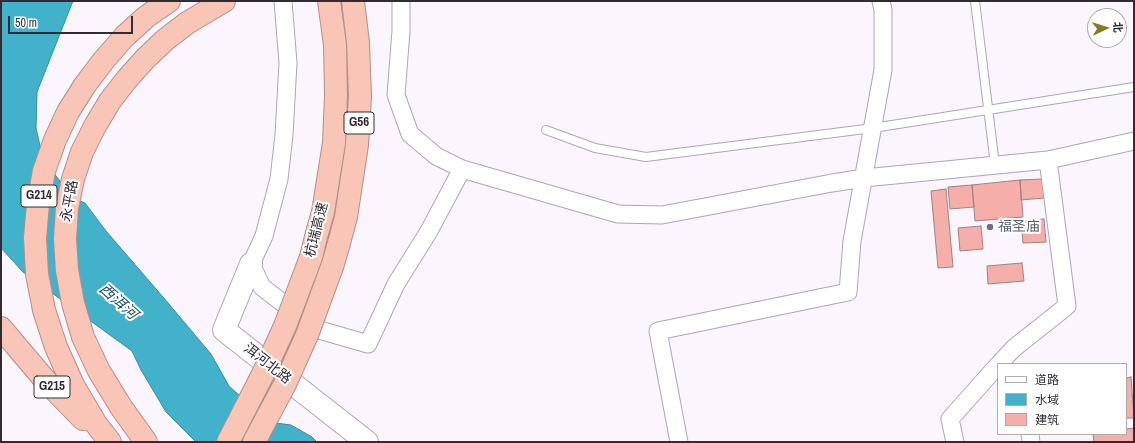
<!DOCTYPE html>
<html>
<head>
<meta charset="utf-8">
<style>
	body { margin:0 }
	#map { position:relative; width:1135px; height:443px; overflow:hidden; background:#fbf6fe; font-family:"Archivo Narrow","Noto Sans SC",sans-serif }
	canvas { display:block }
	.frame { position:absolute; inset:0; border:2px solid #312c34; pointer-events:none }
	.legend { position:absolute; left:997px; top:363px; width:130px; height:72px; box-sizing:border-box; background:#fff; border:1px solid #adabae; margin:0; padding:5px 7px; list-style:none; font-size:12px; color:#312c34 }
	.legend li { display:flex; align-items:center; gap:8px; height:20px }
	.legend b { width:20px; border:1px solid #adabae }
	.north { position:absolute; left:1087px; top:8px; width:40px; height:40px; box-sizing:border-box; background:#fff; border:1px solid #adabae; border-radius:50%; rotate:86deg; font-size:11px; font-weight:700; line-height:16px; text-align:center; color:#312c34 }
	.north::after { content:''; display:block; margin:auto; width:14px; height:18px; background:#827d24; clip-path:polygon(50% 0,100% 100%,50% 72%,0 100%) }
	.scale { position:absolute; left:8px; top:16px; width:125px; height:18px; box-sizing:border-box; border:2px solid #312c34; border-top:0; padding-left:5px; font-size:12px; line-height:14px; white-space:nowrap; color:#312c34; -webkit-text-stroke:3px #fff; paint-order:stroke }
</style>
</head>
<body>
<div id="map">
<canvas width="1135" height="443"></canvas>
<div class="frame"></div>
<ul class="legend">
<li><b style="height:5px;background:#fff"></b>道路</li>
<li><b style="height:11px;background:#42b2cb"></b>水域</li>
<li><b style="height:11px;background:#f6aeaa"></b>建筑</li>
</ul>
<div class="north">北</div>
<div class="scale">50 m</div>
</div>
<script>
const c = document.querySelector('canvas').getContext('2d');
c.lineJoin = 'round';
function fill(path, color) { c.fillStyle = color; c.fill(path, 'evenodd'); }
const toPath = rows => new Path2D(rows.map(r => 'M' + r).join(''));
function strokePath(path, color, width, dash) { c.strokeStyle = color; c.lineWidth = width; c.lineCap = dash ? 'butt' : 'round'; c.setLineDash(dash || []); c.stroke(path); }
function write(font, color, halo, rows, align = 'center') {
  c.font = font + ' "Archivo Narrow","Noto Sans SC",sans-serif'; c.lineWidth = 4; c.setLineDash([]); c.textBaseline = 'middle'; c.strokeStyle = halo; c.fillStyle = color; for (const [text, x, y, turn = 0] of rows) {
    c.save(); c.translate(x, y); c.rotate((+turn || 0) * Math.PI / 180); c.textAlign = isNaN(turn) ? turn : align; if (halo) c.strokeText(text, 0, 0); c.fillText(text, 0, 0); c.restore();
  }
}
const water = toPath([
	[1,1,73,1,37,92,36,128,43,159,73,198,85,203,106,231,163,297,211,354,229,386,269,422,291,425,312,437,317,442,196,442,166,412,141,370,132,351,23,272,1,248,1,1]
]);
fill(water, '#42b2cb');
strokePath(water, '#3d8a9e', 1);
const building = toPath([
	[1043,179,1044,198,1021,200,1020,180,1043,179],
	[1020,180,1023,217,975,221,972,185,1020,180],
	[972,185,974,207,950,209,948,187,972,185],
	[946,189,953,267,938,268,931,191,946,189],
	[1044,219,1046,242,1023,243,1021,221,1044,219],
	[981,226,983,249,960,251,958,228,981,226],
	[1022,263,1024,281,988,284,987,266,1022,263],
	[1131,377,1134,418,1126,418,1126,378,1131,377],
	[1134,428,1134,442,1094,442,1093,434,1126,434,1126,429,1134,428]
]);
fill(building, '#f6aeaa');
strokePath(building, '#9c8381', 1);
const lane = toPath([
	[975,1,995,165],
	[546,130,595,148,646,157,873,128,1134,87]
]);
const street = toPath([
	[283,1,288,63,284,135,279,179,264,236,251,264,262,287,316,329,368,344,396,284,429,231,462,169],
	[401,1,401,31,396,95,410,134,436,156,462,169,618,214,662,215,832,183,864,178,1048,160,1134,141],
	[999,364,1014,348,1067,306,1048,160],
	[1030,434,1031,442],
	[679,442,658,331,848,292,852,241,883,70,883,10,881,1],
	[955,442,950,419,998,365]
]);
const secondary = toPath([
	[251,264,224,330,367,442]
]);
const highway = toPath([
	[317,233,323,212,334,143,336,95,335,45,329,1],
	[339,243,346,217,357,145,360,96,358,43,353,1],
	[1,328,45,380,83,419],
	[110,442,96,424,73,385,56,347,44,310,37,274,35,238,38,204,44,171,55,140,68,112,85,85,104,60,124,37,146,17,169,1],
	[146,442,121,407,99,371,83,337,73,303,67,270,65,239,67,208,73,179,82,152,95,126,110,101,127,79,145,59,165,40,187,23,224,1]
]);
strokePath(lane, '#b0a4b8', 10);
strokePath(street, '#b0a4b8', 19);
strokePath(secondary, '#b0a4b8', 24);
strokePath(highway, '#b28f89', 24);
strokePath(lane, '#fff', 8);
strokePath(street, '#fff', 17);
strokePath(secondary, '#fff', 22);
strokePath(highway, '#f8c5b7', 22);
const highwayBridge = toPath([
	[228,442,263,374,285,326,311,257,317,233],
	[254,442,285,384,307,335,333,264,339,243]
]);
strokePath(highwayBridge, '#b28f89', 24, []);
strokePath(highwayBridge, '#f8c5b7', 22);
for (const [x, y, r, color] of [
	[990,227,4,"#6b7280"]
]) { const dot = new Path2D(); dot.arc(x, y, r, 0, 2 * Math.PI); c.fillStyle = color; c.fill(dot); strokePath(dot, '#fff', 1.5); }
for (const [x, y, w] of [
	[359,123,30],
	[39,196,36],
	[52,387,36]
]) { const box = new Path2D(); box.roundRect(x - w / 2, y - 11, w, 22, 3); c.fillStyle = '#fff'; c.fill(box); strokePath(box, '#312c34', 1); }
write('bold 13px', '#312c34', null, [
	["G56",359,123],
	["G214",39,196],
	["G215",52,387]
]);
write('14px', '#312c34', '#fff', [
	["永平路",70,201,-80],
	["杭瑞高速",317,230,-76],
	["洱河北路",267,364,38]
]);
write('14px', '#5b616d', '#fff', [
	["福圣庙",998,227]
], 'left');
write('italic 15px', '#24535f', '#fff', [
	["西洱河",118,302,42]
]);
</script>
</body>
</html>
